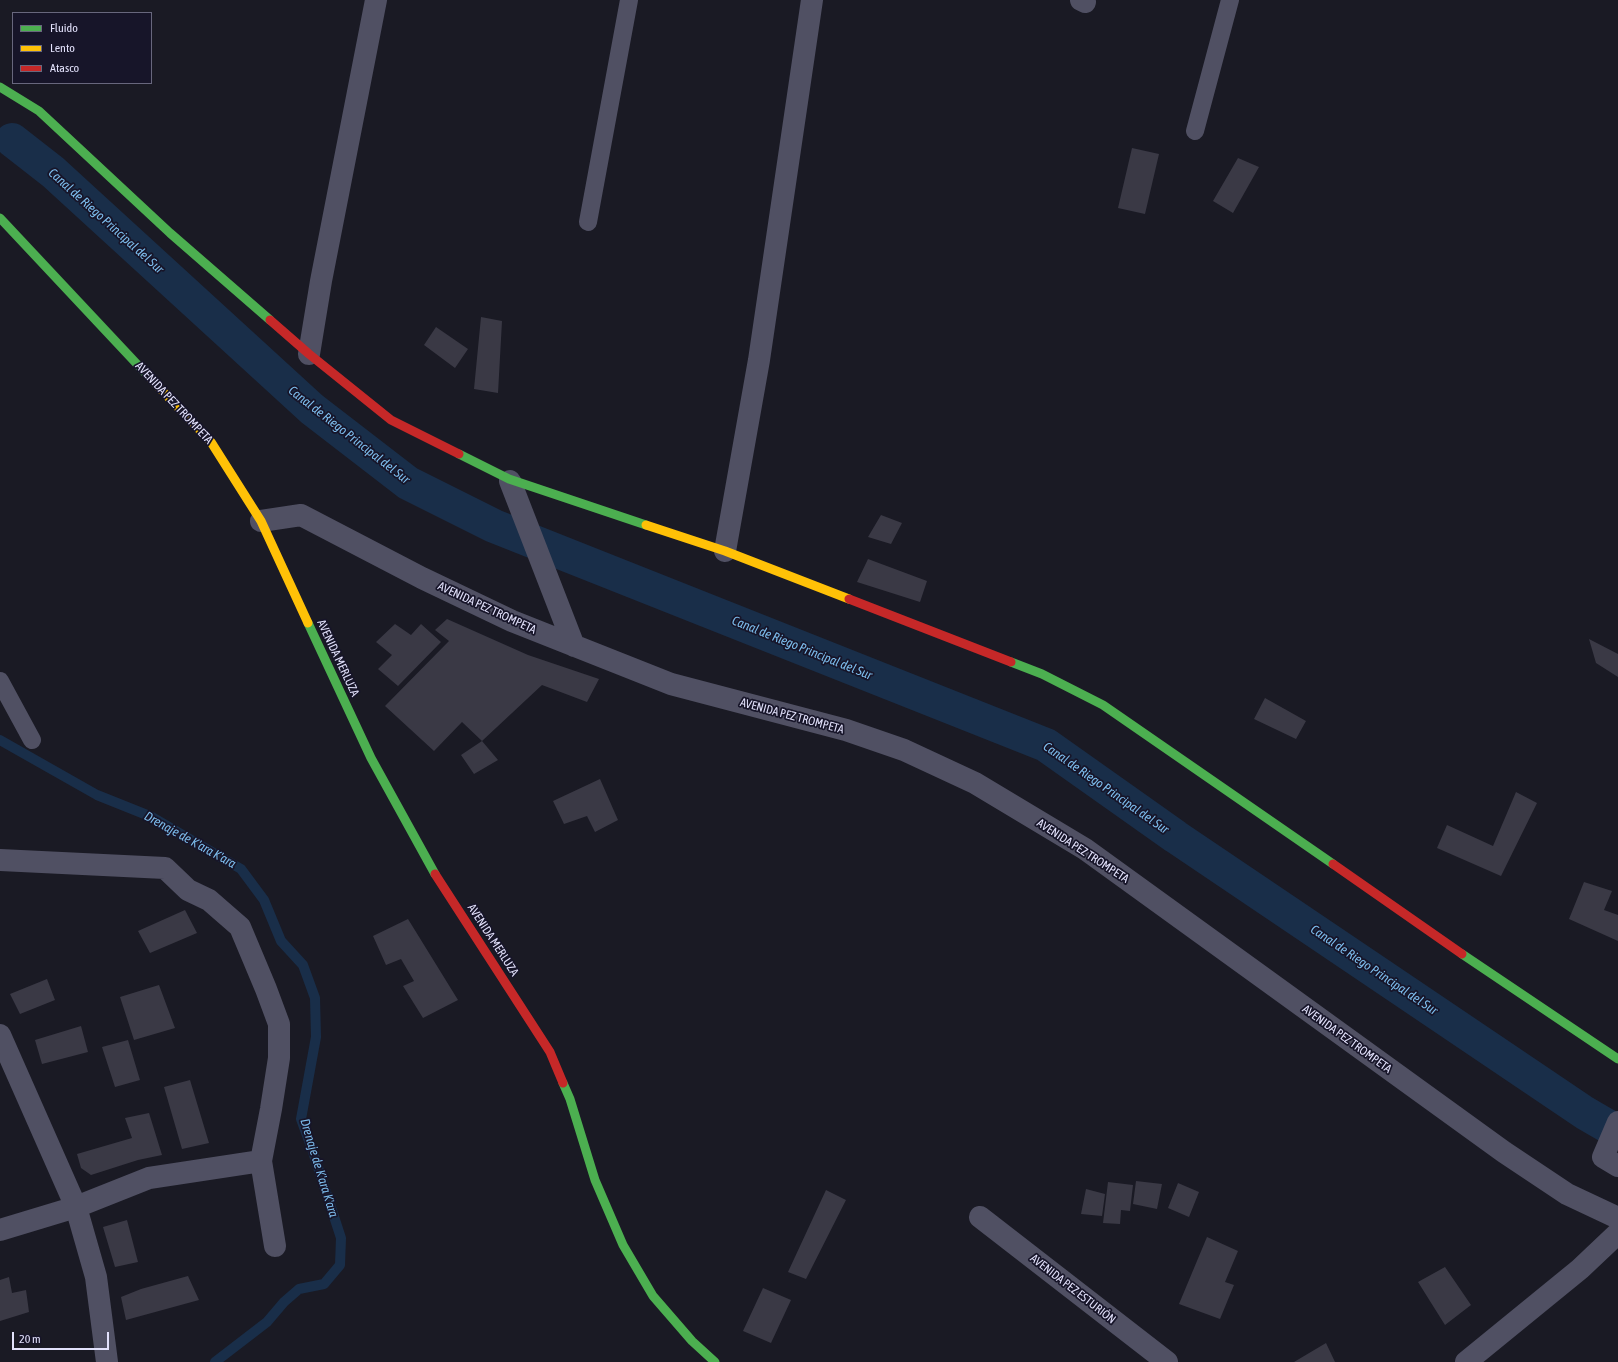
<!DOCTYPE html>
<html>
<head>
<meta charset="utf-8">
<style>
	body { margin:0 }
	#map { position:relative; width:1618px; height:1362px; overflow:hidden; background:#1a1a24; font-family:"Asap Condensed",sans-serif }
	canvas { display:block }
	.legend { position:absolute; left:12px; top:12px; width:140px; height:72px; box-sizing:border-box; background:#171529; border:1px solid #68677d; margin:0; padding:5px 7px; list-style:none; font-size:12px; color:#e2e1fb }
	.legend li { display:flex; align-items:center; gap:8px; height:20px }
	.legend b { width:20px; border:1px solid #68677d }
	.scale { position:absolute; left:12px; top:1332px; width:97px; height:18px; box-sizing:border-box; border:2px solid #e2e1fb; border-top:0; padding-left:5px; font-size:12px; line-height:14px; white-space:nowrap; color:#e2e1fb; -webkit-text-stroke:3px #171529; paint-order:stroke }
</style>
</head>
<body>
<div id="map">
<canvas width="1618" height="1362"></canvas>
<ul class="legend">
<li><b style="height:5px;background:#4caf50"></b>Fluido</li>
<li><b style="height:5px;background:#ffc107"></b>Lento</li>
<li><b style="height:5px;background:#c62828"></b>Atasco</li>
</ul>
<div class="scale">20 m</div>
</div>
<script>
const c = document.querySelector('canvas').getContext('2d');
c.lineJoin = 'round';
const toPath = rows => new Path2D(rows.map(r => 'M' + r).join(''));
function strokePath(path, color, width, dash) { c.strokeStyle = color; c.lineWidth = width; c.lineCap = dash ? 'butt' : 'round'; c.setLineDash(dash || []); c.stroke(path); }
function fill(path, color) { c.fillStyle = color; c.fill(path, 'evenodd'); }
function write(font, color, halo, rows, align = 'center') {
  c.font = font + ' "Asap Condensed",sans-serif'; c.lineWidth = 3.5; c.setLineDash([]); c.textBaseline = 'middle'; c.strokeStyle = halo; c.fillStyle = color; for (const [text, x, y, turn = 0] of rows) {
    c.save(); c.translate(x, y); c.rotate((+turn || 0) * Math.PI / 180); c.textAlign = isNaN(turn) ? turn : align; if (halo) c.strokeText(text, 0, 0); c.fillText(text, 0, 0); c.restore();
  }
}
strokePath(toPath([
	[0,740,97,795,152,817,241,869,264,900,281,941,303,965,315,998,316,1037,301,1119,312,1149,341,1238,340,1265,324,1284,299,1289,284,1302,267,1322,215,1362]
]), '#192e49', 10);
strokePath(toPath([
	[12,140,53,172,312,409,408,483,494,526,1046,745,1176,837,1585,1113,1618,1132]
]), '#192e49', 34);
fill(toPath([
	[1132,148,1159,154,1145,214,1118,208],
	[1238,158,1259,167,1233,213,1213,201],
	[481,317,502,321,498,393,474,389],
	[436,327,468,349,455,368,424,345],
	[881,515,902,523,891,544,868,537],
	[868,559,927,581,920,602,857,582],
	[447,619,528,655,599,679,587,702,542,685,482,741,462,722,434,751,385,706,449,641,435,630],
	[395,624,411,635,421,624,441,642,398,686,378,669,392,655,376,642],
	[1589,639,1618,654,1618,677,1596,663],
	[1265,698,1306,721,1296,739,1254,719],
	[482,741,498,760,474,774,461,755],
	[600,779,618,820,595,832,587,816,564,824,553,801],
	[1516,792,1537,803,1501,876,1437,848,1447,825,1493,846],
	[1584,882,1612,891,1604,910,1618,915,1618,941,1569,919],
	[185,910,197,933,150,953,138,931],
	[408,919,458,1000,423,1018,403,986,414,981,401,959,386,965,373,936],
	[47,979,55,1000,20,1014,10,994],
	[159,985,175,1028,134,1040,120,997],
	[81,1026,88,1052,42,1064,35,1040],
	[128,1040,140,1080,115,1087,102,1047],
	[190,1080,209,1143,182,1149,164,1087],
	[149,1113,162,1155,138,1160,91,1175,81,1168,77,1154,132,1138,125,1118],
	[1136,1181,1162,1184,1157,1209,1133,1204],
	[1108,1182,1133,1185,1130,1211,1121,1210,1120,1224,1103,1223],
	[1178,1183,1199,1192,1189,1217,1168,1208],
	[1086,1189,1105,1194,1102,1216,1081,1214],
	[826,1190,846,1200,806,1279,788,1272],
	[127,1220,138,1262,115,1267,103,1227],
	[1207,1237,1238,1251,1225,1282,1234,1285,1220,1319,1179,1304],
	[1445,1267,1471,1305,1445,1325,1418,1282],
	[188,1276,199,1300,126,1320,121,1297,141,1289],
	[9,1277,12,1293,26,1290,29,1312,0,1321,0,1280],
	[763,1288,791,1300,771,1343,743,1331],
	[1326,1343,1335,1362,1294,1362]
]), '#3a3945');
strokePath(toPath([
	[1195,131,1230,0],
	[588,222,629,0],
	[0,681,32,740]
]), '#505063', 18);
strokePath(toPath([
	[1081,0,1085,2],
	[309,354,321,281,376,0],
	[510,481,574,646],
	[261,521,301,515,422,578,512,621,671,684,846,730,904,750,975,783,1085,849,1504,1152,1567,1194,1618,1218],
	[725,551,759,360,812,0],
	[0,860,165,868,188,890,209,900,240,927,266,989,279,1024,279,1058,271,1109,261,1161,275,1246],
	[0,1035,76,1207,96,1277,107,1362],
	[1618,1122,1603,1157,1618,1166],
	[980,1217,1167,1362],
	[0,1230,76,1207,149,1178,261,1161],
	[1466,1362,1580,1269,1618,1233]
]), '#505063', 22);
strokePath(toPath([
	[0,87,39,111,170,233,270,320],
	[0,218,150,378],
	[459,454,509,479,646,525],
	[308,623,371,758,435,874],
	[1011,662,1042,674,1103,705,1333,864],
	[1462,954,1618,1059],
	[563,1083,570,1099,595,1180,623,1245,653,1296,692,1341,715,1362]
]), '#4caf50', 9);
strokePath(toPath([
	[150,378,211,442,261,521,308,623],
	[646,525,725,551,849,599]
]), '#ffc107', 9);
strokePath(toPath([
	[270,320,309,354,391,420,459,454],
	[849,599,1011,662],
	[1333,864,1462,954],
	[435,874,550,1052,563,1083]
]), '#c62828', 9);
write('12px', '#e2e1fb', '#171529', [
	["AVENIDA PEZ TROMPETA",174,403,47],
	["AVENIDA PEZ TROMPETA",487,608,25],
	["AVENIDA MERLUZA",338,658,65],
	["AVENIDA PEZ TROMPETA",792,716,15],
	["AVENIDA PEZ TROMPETA",1083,851,33],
	["AVENIDA MERLUZA",493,940,57],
	["AVENIDA PEZ TROMPETA",1347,1039,36],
	["AVENIDA PEZ ESTURIÓN",1073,1289,38]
]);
write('italic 13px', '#7dbded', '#171529', [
	["Canal de Riego Principal del Sur",106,221,42],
	["Canal de Riego Principal del Sur",349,435,38],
	["Canal de Riego Principal del Sur",802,648,22],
	["Canal de Riego Principal del Sur",1106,788,35],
	["Drenaje de K'ara K'ara",190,840,29],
	["Canal de Riego Principal del Sur",1374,970,34],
	["Drenaje de K'ara K'ara",319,1168,73]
]);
</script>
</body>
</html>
